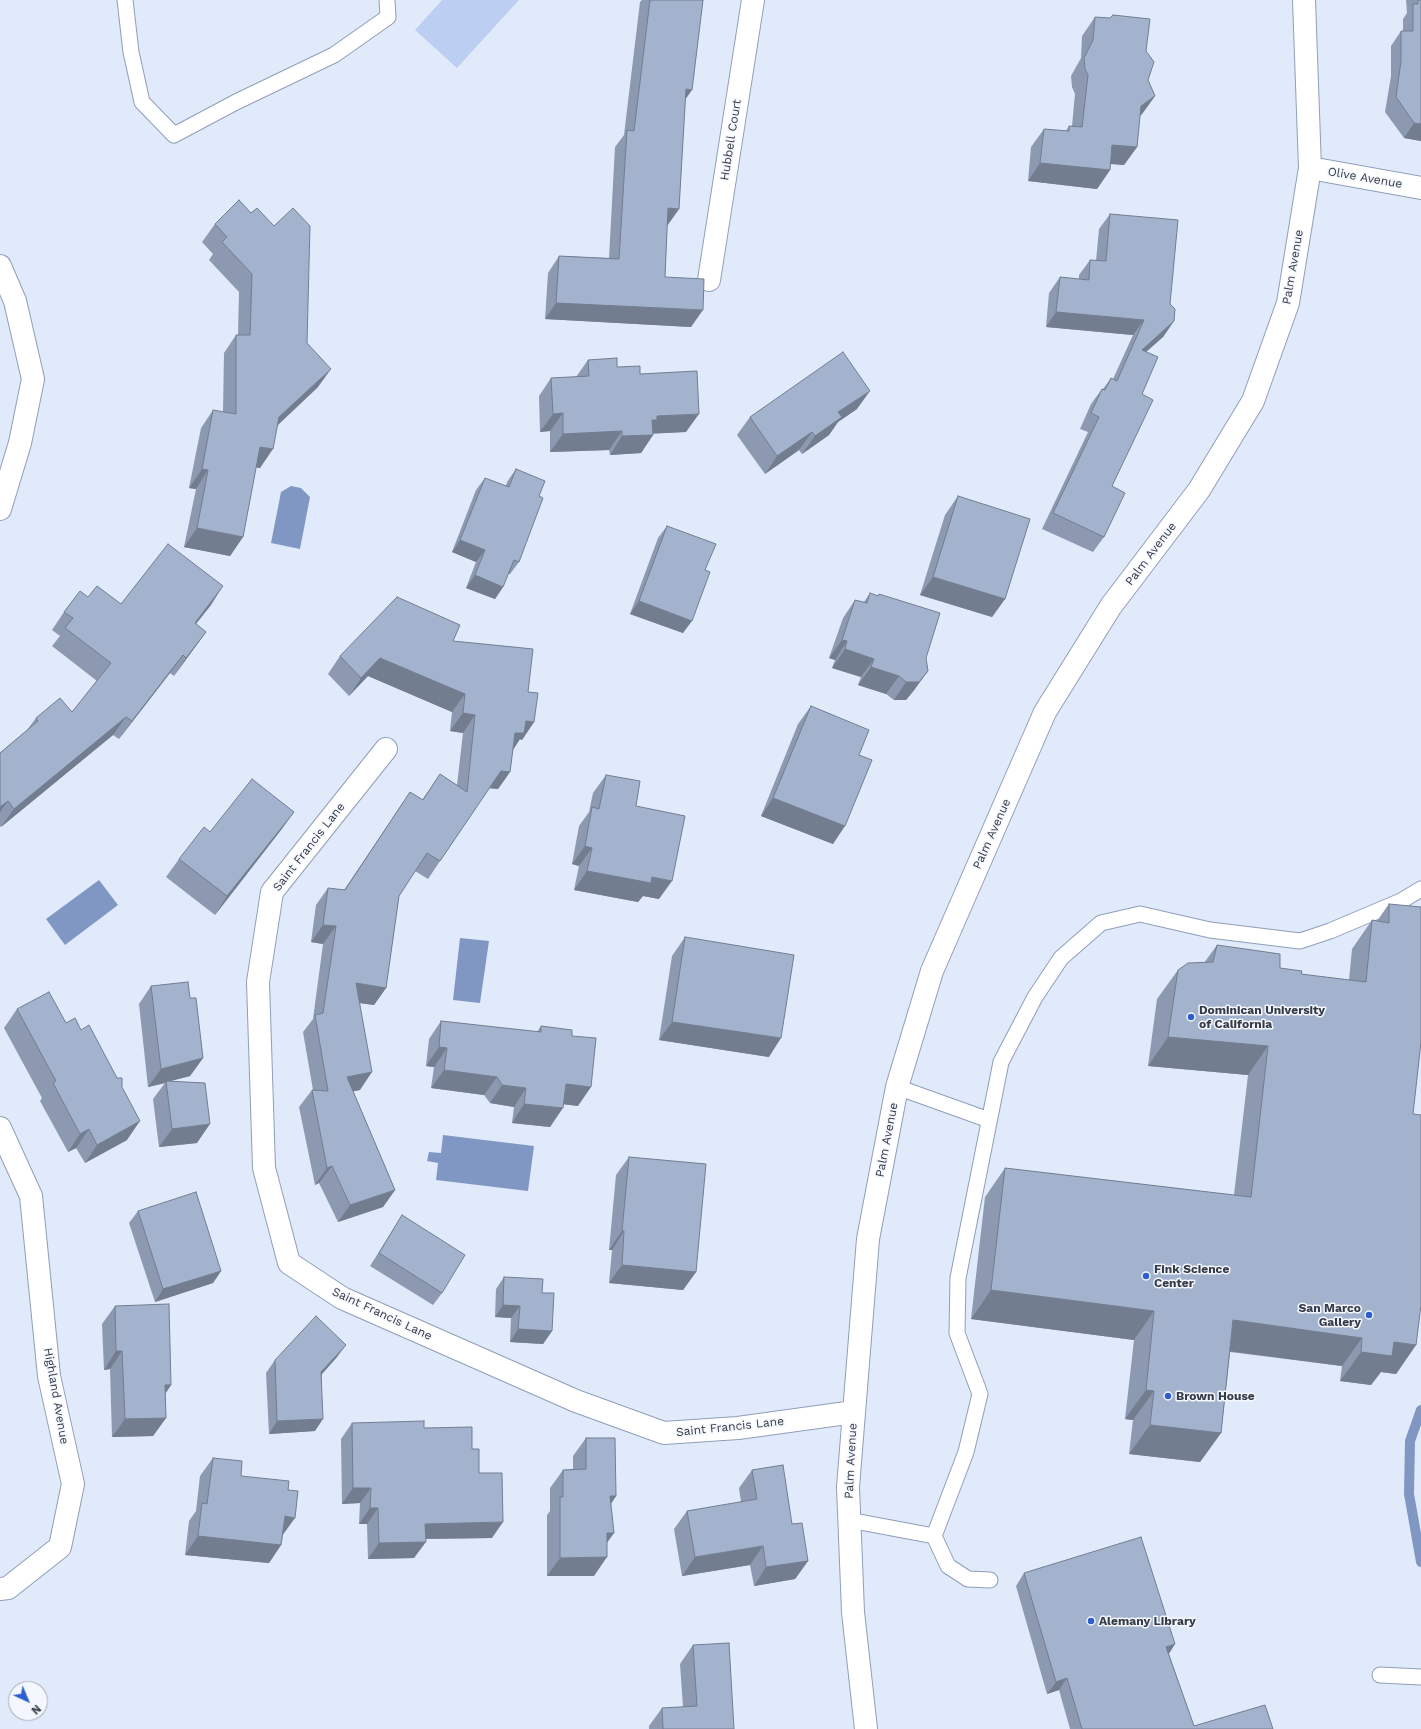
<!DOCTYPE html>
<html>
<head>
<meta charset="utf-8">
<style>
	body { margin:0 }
	#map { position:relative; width:1421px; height:1729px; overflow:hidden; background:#e1eafb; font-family:"Work Sans",sans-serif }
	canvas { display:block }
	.north { position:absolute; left:8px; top:1681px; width:40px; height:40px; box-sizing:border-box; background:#f4f7fd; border:1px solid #a8acb4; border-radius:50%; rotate:136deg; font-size:11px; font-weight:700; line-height:16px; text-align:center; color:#363c47 }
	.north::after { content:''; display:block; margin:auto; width:14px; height:18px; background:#2e5ecd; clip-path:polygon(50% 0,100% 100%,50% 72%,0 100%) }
</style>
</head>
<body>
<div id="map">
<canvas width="1421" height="1729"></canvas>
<div class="north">N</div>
</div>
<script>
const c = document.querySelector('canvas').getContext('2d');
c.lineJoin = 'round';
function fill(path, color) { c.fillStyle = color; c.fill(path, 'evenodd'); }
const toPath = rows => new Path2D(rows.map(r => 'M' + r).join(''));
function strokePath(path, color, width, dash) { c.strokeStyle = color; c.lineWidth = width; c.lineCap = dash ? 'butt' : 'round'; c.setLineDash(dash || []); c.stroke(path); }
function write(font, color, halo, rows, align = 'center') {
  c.font = font + ' "Work Sans",sans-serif'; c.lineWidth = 3; c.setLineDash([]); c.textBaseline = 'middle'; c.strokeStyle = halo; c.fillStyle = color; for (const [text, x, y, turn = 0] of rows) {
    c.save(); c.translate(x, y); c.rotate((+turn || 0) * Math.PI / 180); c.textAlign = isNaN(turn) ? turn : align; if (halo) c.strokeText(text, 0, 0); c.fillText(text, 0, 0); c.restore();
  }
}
fill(toPath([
	[442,0,519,0,457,68,415,30]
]), '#bccff3');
fill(toPath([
	[291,486,301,488,310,497,300,549,271,543,281,492],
	[99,880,118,905,65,945,46,919],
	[460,938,489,941,480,1003,453,1000],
	[443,1135,534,1146,528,1191,436,1180,438,1163,427,1161,429,1152,441,1153]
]), '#8197c3');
strokePath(toPath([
	[1421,1410,1410,1441,1409,1494,1421,1562]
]), '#8197c3', 10);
const lane = toPath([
	[125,0,131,52,142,102,174,135,236,102,334,55,388,17,387,0],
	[897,1087,989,1120],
	[849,1520,934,1536,966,1452,980,1394,957,1333,958,1278,1001,1062,1035,997,1061,958,1101,923,1140,914,1210,930,1300,941,1330,931,1401,901,1421,889],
	[934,1536,948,1566,968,1579,990,1580],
	[1380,1675,1421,1677]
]);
const street = toPath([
	[1310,168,1421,188],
	[0,266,15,301,33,379,20,443,0,509],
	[709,280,753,0],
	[386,749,272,892,258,982,264,1168,289,1263,342,1298,576,1401,664,1433,738,1428,854,1412],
	[0,1128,31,1196,49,1376,73,1484,60,1547,8,1588,0,1589],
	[866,1729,853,1612,848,1487,868,1239,897,1087,932,971,1045,712,1111,606,1199,490,1253,401,1288,303,1310,168,1304,0]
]);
strokePath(lane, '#909eb9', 17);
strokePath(street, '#909eb9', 24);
strokePath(lane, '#fff', 15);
strokePath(street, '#fff', 22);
fill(toPath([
	[642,0,703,0,685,100,679,209,667,226,665,277,691,327,545,319,548,273,559,256,609,258,615,147,624,135,640,2],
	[1406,0,1421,0,1421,141,1404,138,1385,112,1391,76,1391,46,1401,31,1403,31,1403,19,1407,13],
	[1095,17,1146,51,1148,80,1155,96,1142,114,1140,116,1137,147,1124,165,1110,164,1110,170,1097,189,1028,181,1031,147,1044,129,1066,131,1069,126,1072,126,1075,94,1072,87,1071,76,1081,58,1082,36],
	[239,200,307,343,318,387,278,425,260,468,256,467,243,537,230,556,184,547,196,489,189,488,201,428,213,410,223,412,224,353,236,335,238,335,239,292,209,260,213,254,202,242,215,224],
	[1110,214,1170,304,1174,321,1163,337,1146,352,1142,394,1112,486,1104,537,1093,552,1042,529,1088,432,1080,429,1091,404,1102,389,1103,389,1111,378,1113,379,1133,335,1046,327,1049,293,1060,277,1079,279,1079,275,1090,260,1096,261,1099,229],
	[588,360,617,367,640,374,686,432,653,433,653,435,641,453,610,455,609,450,550,452,550,431,540,432,539,396,551,378,576,377],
	[857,409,838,422,829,435,802,454,799,450,765,474,737,435,750,417],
	[516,469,539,496,519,562,510,574,508,574,503,587,495,599,466,588,476,562,452,552,476,490,485,478,506,486,507,482],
	[958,496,1005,599,992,617,920,595,945,515],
	[667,526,705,570,683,633,630,614,658,538],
	[870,593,877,596,879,594,915,689,906,700,894,700,886,694,858,685,861,677,832,668,835,660,829,658,843,618,855,600,864,602],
	[88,597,121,604,211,605,196,624,206,632,174,676,170,673,119,739,113,735,1,827,0,826,0,753,27,730,36,718,72,712,97,681,52,646,60,636,52,630,64,612],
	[453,641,528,692,534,722,522,740,520,739,513,750,510,772,498,789,489,788,428,879,415,871,399,896,386,988,374,1005,360,1003,360,1090,353,1091,395,1190,383,1207,338,1222,319,1183,315,1185,299,1107,312,1090,313,1090,303,1032,313,1019,323,944,311,942,316,905,328,888,344,890,410,792,422,800,440,774,457,785,463,733,450,731,452,712,368,676,349,696,328,674,340,656],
	[811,706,859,755,833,844,761,816,798,724],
	[606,775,636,806,659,899,643,896,638,902,574,890,579,866,572,864,579,826,589,812,593,793],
	[294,812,281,830,215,915,166,877,179,859,210,832],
	[1389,904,1413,1114,1416,1345,1396,1374,1381,1372,1371,1385,1340,1381,1342,1366,1230,1352,1221,1433,1200,1462,1129,1454,1133,1420,1125,1419,1134,1340,971,1319,985,1197,1005,1168,1234,1195,1248,1075,1148,1066,1157,999,1178,970,1204,963,1217,945,1280,968,1301,974,1349,980,1352,949,1372,920,1377,921],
	[685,937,769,1057,659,1040,672,956],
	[151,986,190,998,203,1058,190,1076,171,1081,197,1143,159,1147,153,1099,165,1083,148,1087,139,1004],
	[17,1009,66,1023,81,1030,127,1140,85,1163,76,1148,68,1152,40,1101,42,1098,4,1028],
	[441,1021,537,1032,541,1026,572,1036,578,1106,564,1104,550,1127,512,1123,514,1107,490,1103,484,1095,431,1088,434,1067,426,1066,429,1039],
	[629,1157,696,1272,683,1290,609,1283,612,1250,609,1250,616,1175],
	[138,1211,221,1271,213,1283,155,1302,129,1223],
	[402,1215,442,1293,433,1305,370,1266,394,1228],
	[504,1277,542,1293,552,1331,543,1344,510,1342,511,1318,495,1317,496,1289],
	[115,1306,171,1385,165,1394,166,1418,153,1436,112,1437,110,1369,104,1370,102,1324],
	[337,1357,322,1374,315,1431,269,1434,266,1373,275,1360],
	[352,1423,424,1428,472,1449,479,1473,492,1538,426,1539,414,1558,368,1559,367,1524,359,1524,360,1503,342,1504,341,1439],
	[586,1438,616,1496,611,1504,614,1533,607,1542,594,1576,547,1576,547,1515,550,1511,550,1488,563,1470,573,1469,573,1456],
	[213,1458,241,1476,283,1535,281,1545,269,1563,185,1555,189,1521,196,1511,200,1476],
	[752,1470,792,1524,808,1561,795,1579,754,1586,750,1565,682,1576,674,1529,687,1511,741,1502,739,1488],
	[1024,1573,1169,1654,1194,1726,1273,1729,1070,1729,1059,1690,1047,1694,1016,1586],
	[693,1645,734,1729,649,1729,649,1726,662,1708,683,1707,680,1664]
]), '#8c99b0');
fill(toPath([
	[686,89,692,90,680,107],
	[1155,96,1142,114,1128,124,1141,106],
	[1414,123,1421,124,1421,141,1404,138],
	[1112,145,1137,147,1124,165,1100,163],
	[1040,163,1110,170,1097,189,1028,181],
	[668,208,679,209,667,226],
	[556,303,703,310,691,327,545,319],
	[1056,312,1144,320,1133,335,1046,327],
	[1174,321,1163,337,1131,365,1142,350],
	[331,369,318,387,267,435,279,417],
	[870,391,857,409,838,422,829,435,802,454,815,436,838,412],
	[563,413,550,431,540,432,553,414],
	[699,414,686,432,648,434,653,435,641,453,610,455,622,436,652,420,657,416],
	[622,431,609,450,550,452,563,434],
	[812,432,799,450,765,474,777,456],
	[260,447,273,449,260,468,247,466],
	[202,469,208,470,196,489,189,488],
	[197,528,243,537,230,556,184,547],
	[460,540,485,550,476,562,452,552],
	[475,575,503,587,495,599,466,588],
	[933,577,1005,599,992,617,920,595],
	[223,586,211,605,182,641,195,623],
	[639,601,692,621,683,633,630,614],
	[206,632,193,650,174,676,186,658],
	[842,640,847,641,835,660,829,658],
	[845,649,874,659,861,677,832,668],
	[183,655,170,673,119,739,132,721],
	[380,658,465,694,452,712,368,676,349,696,361,678],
	[871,667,899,676,886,694,858,685],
	[928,671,915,689,906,700,894,700,906,682],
	[463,713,475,715,463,733,450,731],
	[126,717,113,735,1,827,14,809],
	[526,721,534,722,522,740,520,739,512,751,515,733],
	[501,771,510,772,498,789,488,788],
	[773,798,845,826,833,844,761,816],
	[8,801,0,812,0,807],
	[294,812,281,830,215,915,227,896],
	[585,846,592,848,579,866,572,864],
	[587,871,652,877,672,881,659,899,643,896,638,902,574,890],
	[323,925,336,926,323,944,311,942],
	[356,983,386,988,374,1005,344,1001],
	[672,1022,781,1038,769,1057,659,1040],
	[1168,1037,1268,1046,1248,1075,1148,1066],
	[439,1047,447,1048,434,1067,426,1066],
	[203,1058,190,1076,166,1082,166,1081,165,1083,148,1087,161,1069],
	[444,1070,497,1077,484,1095,431,1088],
	[372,1072,360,1090,335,1095,347,1077],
	[566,1084,591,1087,578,1106,553,1103],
	[502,1085,526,1088,514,1107,490,1103],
	[524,1104,563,1108,550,1127,512,1123],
	[140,1121,127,1140,85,1163,97,1145],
	[210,1124,197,1143,159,1147,172,1129],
	[89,1129,76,1148,68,1152,80,1134],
	[332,1166,319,1183,315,1185,327,1168],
	[395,1190,383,1207,338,1222,350,1205],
	[622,1231,624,1231,612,1250,609,1250],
	[622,1265,696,1272,683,1290,609,1283],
	[221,1271,213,1283,155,1302,163,1289],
	[991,1290,1154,1311,1134,1340,971,1319],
	[503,1305,520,1306,511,1318,495,1317],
	[1233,1320,1362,1338,1342,1366,1213,1349],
	[518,1329,552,1331,543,1344,510,1342],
	[1394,1342,1416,1345,1396,1374,1381,1372,1371,1385,1340,1381,1361,1352],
	[346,1345,337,1357,313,1384,321,1372],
	[116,1351,122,1351,110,1369,104,1370],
	[165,1385,171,1385,159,1403],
	[1146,1390,1154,1391,1133,1420,1125,1419],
	[166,1418,153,1436,112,1437,125,1419],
	[323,1419,315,1431,269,1434,277,1421],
	[1150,1425,1221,1433,1200,1462,1129,1454],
	[353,1488,371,1488,360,1503,342,1504],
	[610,1496,616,1496,604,1514],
	[370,1508,378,1508,367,1524,359,1524],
	[285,1516,295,1518,282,1536],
	[503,1522,492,1538,414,1539,425,1524],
	[607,1533,614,1533,601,1551],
	[198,1536,281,1545,269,1563,185,1555],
	[426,1542,414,1558,368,1559,379,1543],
	[763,1546,750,1565,682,1576,695,1557],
	[607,1557,594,1576,547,1576,560,1558],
	[808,1561,795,1579,754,1586,766,1567],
	[1175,1644,1167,1657,1166,1647],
	[1067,1678,1059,1690,1047,1694,1056,1682]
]), '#727d90');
const building = toPath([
	[650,0,703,0,692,90,686,89,679,209,668,208,665,277,704,279,703,310,556,303,559,256,619,259,627,130,634,131,650,0],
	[1418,0,1421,0,1421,124,1414,123,1396,97,1401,61,1401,31,1413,31,1413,4,1418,4,1418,0],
	[1113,15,1150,19,1146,51,1154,62,1148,80,1155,96,1141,106,1137,147,1112,145,1110,170,1040,163,1044,129,1069,131,1069,126,1082,127,1088,75,1085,69,1084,58,1093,40,1095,17,1110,18,1113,15],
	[239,200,251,213,257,208,274,226,293,208,310,226,307,343,331,369,279,417,273,449,260,447,243,537,197,528,208,470,202,469,213,410,236,414,236,335,250,335,252,274,222,242,227,237,215,224,239,200],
	[1110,214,1178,220,1170,304,1175,309,1174,321,1142,350,1158,357,1142,394,1153,400,1112,486,1125,493,1104,537,1053,513,1099,417,1091,413,1102,389,1105,390,1111,378,1117,381,1144,320,1056,312,1060,277,1089,280,1090,260,1106,261,1110,214],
	[843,352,870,391,838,412,842,417,815,436,812,432,777,456,750,417,843,352],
	[617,358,617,367,640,366,640,374,697,371,699,414,657,416,657,420,652,420,653,435,622,436,622,431,563,434,563,413,553,414,551,378,589,376,588,360,617,358],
	[516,469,545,481,539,496,543,498,519,562,514,560,503,587,475,575,485,550,460,540,485,478,509,487,516,469],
	[958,496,1030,519,1005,599,933,577,958,496],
	[667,526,716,544,705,570,710,572,692,621,639,601,667,526],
	[168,544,223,586,195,623,206,632,186,658,183,655,132,721,126,717,14,809,8,801,0,807,0,753,38,721,36,718,60,698,72,712,111,663,65,628,73,618,64,612,80,591,88,597,97,586,121,604,168,544],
	[870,593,878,596,879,594,940,613,926,658,928,671,919,682,906,682,899,676,871,667,874,659,845,649,847,641,842,640,855,600,867,603,870,593],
	[397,597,460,625,453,641,533,649,528,692,538,693,534,722,526,721,524,733,515,733,510,772,501,771,440,861,427,853,399,896,386,988,356,983,372,1072,347,1077,395,1190,350,1205,332,1166,327,1168,312,1090,328,1091,315,1015,323,1013,336,926,323,925,328,888,345,890,410,792,423,800,440,774,467,792,475,715,463,713,465,694,380,658,361,678,340,656,397,597],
	[811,706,869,730,859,755,872,760,845,826,773,798,811,706],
	[606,775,640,781,636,806,685,816,672,881,652,877,651,883,587,871,592,848,585,846,592,807,599,809,606,775],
	[252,779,294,812,227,896,179,859,204,827,210,832,252,779],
	[1389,904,1421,907,1421,1042,1413,1114,1421,1115,1421,1305,1416,1345,1394,1342,1392,1356,1361,1352,1362,1338,1233,1320,1221,1433,1150,1425,1154,1391,1146,1390,1154,1311,991,1290,1005,1168,1251,1197,1268,1046,1168,1037,1178,970,1188,963,1213,962,1217,945,1280,954,1280,968,1302,971,1301,974,1366,982,1372,920,1389,923,1389,904],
	[685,937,794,955,781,1038,672,1022,685,937],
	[188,982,190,998,196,998,203,1058,161,1069,151,986,188,982],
	[49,992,66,1023,75,1018,81,1030,89,1025,117,1078,122,1078,122,1087,140,1121,97,1145,89,1129,80,1134,53,1083,56,1081,17,1009,49,992],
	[441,1021,541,1032,541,1026,572,1030,572,1036,596,1038,591,1087,566,1084,563,1108,524,1104,526,1088,502,1085,497,1077,444,1070,447,1048,439,1047,441,1021],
	[166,1081,205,1083,210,1124,172,1129,166,1081],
	[629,1157,706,1164,696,1272,622,1265,624,1231,622,1231,629,1157],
	[196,1192,221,1271,163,1289,138,1211,196,1192],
	[402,1215,465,1255,442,1293,379,1253,402,1215],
	[504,1277,543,1279,542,1293,554,1293,552,1331,518,1329,520,1306,503,1305,504,1277],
	[169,1304,171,1385,165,1385,166,1418,125,1419,122,1351,116,1351,115,1306,169,1304],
	[316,1316,346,1345,321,1372,323,1419,277,1421,275,1360,316,1316],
	[424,1421,424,1428,472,1427,472,1449,479,1449,479,1473,502,1473,503,1522,425,1524,426,1542,379,1543,378,1508,370,1508,371,1488,353,1488,352,1423,424,1421],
	[586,1438,615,1438,616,1496,610,1496,614,1533,607,1533,607,1557,560,1558,560,1497,563,1497,563,1470,586,1469,586,1438],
	[213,1458,242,1461,241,1476,289,1481,288,1490,298,1491,295,1518,285,1516,281,1545,198,1536,202,1503,207,1504,213,1458],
	[783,1465,792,1524,802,1523,808,1561,766,1567,763,1546,695,1557,687,1511,757,1499,752,1470,783,1465],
	[1141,1537,1175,1644,1166,1647,1194,1726,1265,1705,1273,1729,1082,1729,1067,1678,1056,1682,1024,1573,1141,1537],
	[729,1643,734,1729,663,1729,662,1708,697,1706,693,1645,729,1643]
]);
fill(building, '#a3b2cd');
strokePath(building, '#727d90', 1);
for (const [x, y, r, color] of [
	[1191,1017,4,"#2e5ecd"],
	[1146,1276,4,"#2e5ecd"],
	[1369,1315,4,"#2e5ecd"],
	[1168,1396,4,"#2e5ecd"],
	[1091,1621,4,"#2e5ecd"]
]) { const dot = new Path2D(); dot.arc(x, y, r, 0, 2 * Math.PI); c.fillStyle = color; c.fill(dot); strokePath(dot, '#f4f7fd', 1.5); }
write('12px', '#363c47', '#f4f7fd', [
	["Hubbell Court",731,140,-81],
	["Olive Avenue",1365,178,10],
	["Palm Avenue",1293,267,-80],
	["Palm Avenue",1151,554,-53],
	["Palm Avenue",992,834,-66],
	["Saint Francis Lane",309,847,-52],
	["Palm Avenue",887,1140,-79],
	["Saint Francis Lane",382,1314,25],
	["Highland Avenue",56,1396,80],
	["Saint Francis Lane",730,1427,-6],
	["Palm Avenue",851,1461,-87]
]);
write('bold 12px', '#363c47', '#f4f7fd', [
	["Dominican University",1199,1010],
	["of California",1199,1024],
	["Fink Science",1154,1269],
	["Center",1154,1283],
	["San Marco",1361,1308,"right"],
	["Gallery",1361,1322,"right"],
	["Brown House",1176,1396],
	["Alemany Library",1099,1621]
], 'left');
</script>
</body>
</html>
